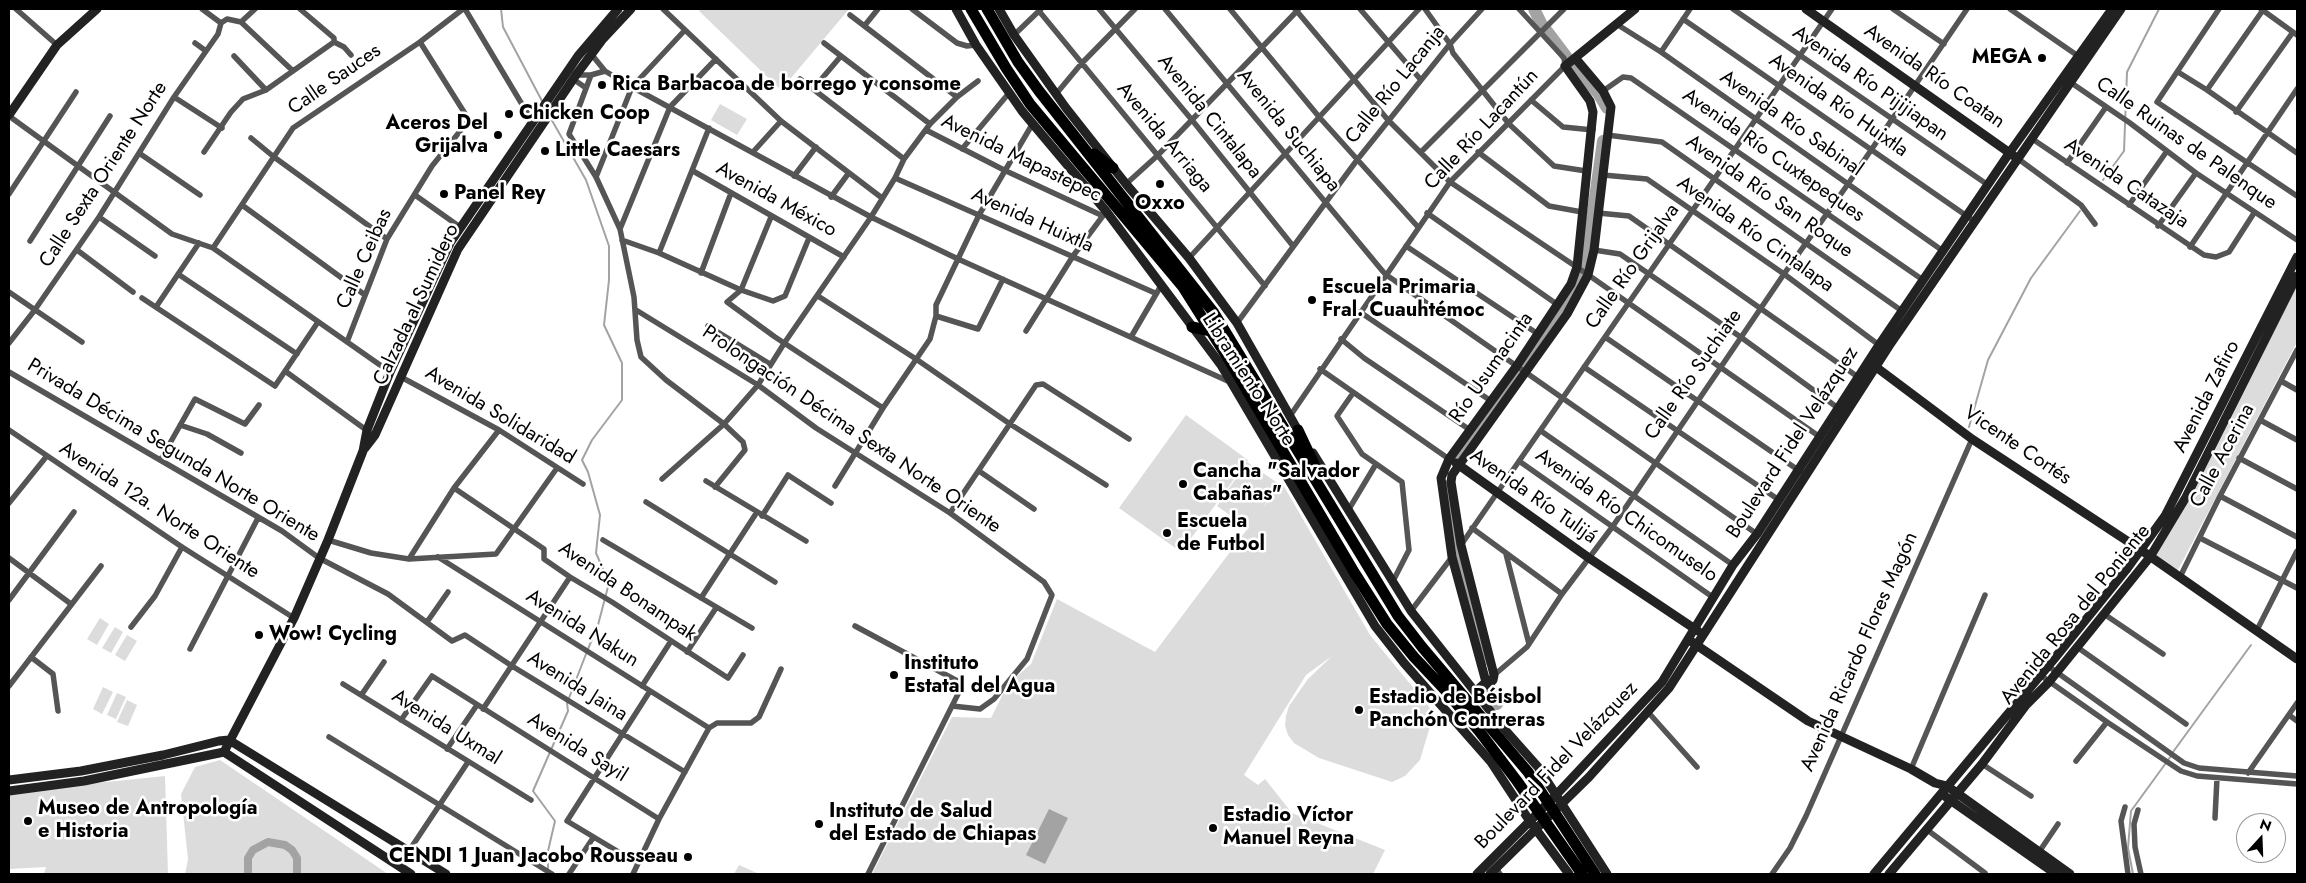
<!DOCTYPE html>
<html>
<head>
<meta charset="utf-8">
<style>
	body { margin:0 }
	#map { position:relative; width:2306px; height:883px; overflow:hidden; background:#fff; font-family:Jost,sans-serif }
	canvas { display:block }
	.frame { position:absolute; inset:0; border:10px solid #000; pointer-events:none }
	.north { position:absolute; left:2236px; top:813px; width:50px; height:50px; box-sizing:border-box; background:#fff; border:1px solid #999; border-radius:50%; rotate:20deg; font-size:14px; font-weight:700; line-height:20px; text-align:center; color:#000 }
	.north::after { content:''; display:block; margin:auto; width:18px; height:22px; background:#000; clip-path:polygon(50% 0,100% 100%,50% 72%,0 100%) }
</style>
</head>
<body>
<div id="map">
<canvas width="2306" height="883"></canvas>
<div class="frame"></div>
<div class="north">N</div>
</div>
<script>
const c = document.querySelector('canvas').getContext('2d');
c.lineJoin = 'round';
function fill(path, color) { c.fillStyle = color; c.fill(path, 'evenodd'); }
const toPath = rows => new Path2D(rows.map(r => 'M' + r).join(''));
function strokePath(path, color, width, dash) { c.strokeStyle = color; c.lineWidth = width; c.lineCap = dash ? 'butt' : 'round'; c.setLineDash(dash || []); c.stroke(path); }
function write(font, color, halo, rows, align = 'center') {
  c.font = font + ' Jost,sans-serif'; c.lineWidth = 5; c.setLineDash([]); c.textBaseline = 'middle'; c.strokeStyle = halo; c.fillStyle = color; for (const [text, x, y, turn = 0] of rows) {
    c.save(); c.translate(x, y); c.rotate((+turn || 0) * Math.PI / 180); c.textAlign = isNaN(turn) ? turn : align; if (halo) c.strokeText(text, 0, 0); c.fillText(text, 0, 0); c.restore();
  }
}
fill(toPath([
	[701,9,849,9,781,90,699,11],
	[720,104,747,119,737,135,711,120],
	[2297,283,2297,342,2178,570,2154,557],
	[1186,415,1248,460,1181,552,1119,508],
	[1247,462,1279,484,1262,509,1282,483,1370,635,1434,713,1420,760,1405,776,1392,782,1319,758,1294,743,1288,735,1285,726,1286,716,1289,706,1308,679,1332,656,1306,675,1244,775,1258,785,1265,779,1292,813,1385,850,1373,874,872,874,952,717,991,718,1008,684,1031,664,1057,599,1155,652,1248,528,1217,506],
	[100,618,109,624,97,645,87,639],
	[115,627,123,632,111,653,102,648],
	[127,635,137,641,125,661,115,655],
	[103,687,113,692,102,714,93,709],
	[117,693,126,697,116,719,107,715],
	[127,700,137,705,128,726,117,722],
	[220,760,388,874,185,874,188,859,181,794,195,767],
	[165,776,168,874,44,874,46,867,9,869,9,792],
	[739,865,759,874,734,874]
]), '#dcdcdc');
fill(toPath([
	[1049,809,1068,818,1045,864,1026,855]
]), '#a3a3a3');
strokePath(toPath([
	[501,9,503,27,542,101],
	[550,117,586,180,609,246,609,280,604,325,622,363,622,400,592,440,582,460,588,472,600,515,596,553,609,583,598,625,588,649],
	[2103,180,2124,151,2127,72,2159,9],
	[1969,427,1988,360,2031,278,2080,211],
	[569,698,586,654],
	[2173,752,2251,645],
	[548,870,548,851,555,821,533,791,568,711,567,703],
	[2133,874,2128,848,2131,811,2171,756]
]), '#a3a3a3', 2);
strokePath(toPath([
	[248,874,248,858,253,850,268,842,285,845,292,850,297,858,297,874]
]), '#a3a3a3', 8);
strokePath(toPath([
	[1534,9,1541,23,1566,56],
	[1572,63,1598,93,1607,108],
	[1521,368,1581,282,1585,268,1603,141],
	[1457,457,1516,375],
	[1448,486,1455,550,1486,659],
	[1493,691,1497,704]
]), '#a3a3a3', 12);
strokePath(toPath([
	[16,9,57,45],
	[202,9,221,23],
	[465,9,532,121],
	[663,9,781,121,882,198],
	[912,9,957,43,967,46,976,45],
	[1099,9,1192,120,1293,246],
	[1165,9,1385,274,1757,534],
	[1230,9,1320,118,1418,227],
	[1295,9,1388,120,1450,182,1587,274,1820,437],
	[1360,9,1421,80],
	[1425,9,1450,44,1453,53,1509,124,1554,166,1586,171],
	[1733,9,1988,185],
	[1893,9,1944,44],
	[2010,9,2081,58],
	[2219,9,2157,102,2297,196],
	[2261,9,2297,35],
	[1039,11,1265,286],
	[850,15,957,97],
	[1683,19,1974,221],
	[241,22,255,9],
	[221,23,227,19,241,22,293,71],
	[865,25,878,9],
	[1618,25,1661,52,1943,251],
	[1014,35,1041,9],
	[334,42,344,47,351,55],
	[195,43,206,51],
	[824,43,930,124],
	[1661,52,1690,9],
	[592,55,605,71,632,87,871,217,958,259,1230,382],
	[234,56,266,90],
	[2178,72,2207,90,2297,153],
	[576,75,591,75,605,71],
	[591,75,569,134,596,177,620,229,634,297,637,340,641,357,666,380,724,424,743,442,745,450,715,487],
	[573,79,586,88],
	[800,79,904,159],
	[2070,82,2130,123,2196,173,2297,240],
	[813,89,841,56],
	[2207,90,2263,10],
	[1603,91,1623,77,1631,78,1923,280],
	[1056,94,1081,64,1135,9],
	[174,97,222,128],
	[1531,100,1563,127,1593,130],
	[2236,112,2293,32],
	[9,116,172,234,213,248,390,372],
	[926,130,1004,170,1103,216],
	[1607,135,1662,142,1902,311],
	[251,138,274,157,387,239],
	[2031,138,2204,255,2216,257,2229,252,2254,213],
	[962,149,1009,93],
	[204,152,231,112,243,99,266,90,334,42,334,38,300,9],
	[753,152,781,121],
	[1421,152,1564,9],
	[1478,152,1549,206,1582,212],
	[139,153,200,195],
	[2017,158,2081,205,2095,224],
	[2067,163,2106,107],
	[693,171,844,257],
	[1603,175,1647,179,1784,274,1879,345],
	[794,176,816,147],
	[596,177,632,87,685,30],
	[895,178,1155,293],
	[1126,184,1157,156,1298,10],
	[9,194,76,92],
	[415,195,460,227],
	[831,197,848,174],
	[242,205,365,295],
	[2129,205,2167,151],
	[1427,213,1558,305],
	[1598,213,1629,216,1858,377],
	[99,217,155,256],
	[771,217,741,290,727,302,775,337,883,408],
	[2158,226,2196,173],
	[620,229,670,107,716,59],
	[622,240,659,253,741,290,773,301,785,296,809,238],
	[30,241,110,116],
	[1406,246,1538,334],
	[2190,247,2297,89],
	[213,248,293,128,420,42,463,9],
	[77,250,133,292],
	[1594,250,1620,254,1742,338,1838,408],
	[659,253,709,128],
	[1189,258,1419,9],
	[701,273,731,193],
	[178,274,297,354],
	[9,292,82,342],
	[818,296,916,359,1010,424,1106,485],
	[142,298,275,386,318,322],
	[156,307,199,243],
	[636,310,758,385,816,428,950,513,1044,582,1052,595,1027,659,994,699,980,709,952,706],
	[1360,312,1491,401],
	[936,316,978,329,1003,279],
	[1237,323,1357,160,1450,44,1482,9],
	[708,326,770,364],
	[1026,331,1073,256,1105,213],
	[1131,337,1162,284],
	[1605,337,1801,472],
	[1341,339,1364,358,1470,430],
	[347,342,387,239,432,166,469,120,420,42],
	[9,343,34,311,99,217,174,97,218,34,221,23],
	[1584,367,1779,500],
	[1320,369,1449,459],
	[285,371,369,432],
	[9,372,282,531,319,558,388,594,452,641,465,635,512,666,685,772],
	[401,377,499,430,583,484],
	[2281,381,2297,390],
	[1353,393,1337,416,1362,454,1402,482,1409,550,1392,583],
	[1290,416,1450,182,1565,66,1564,58,1519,9],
	[2260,420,2297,440],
	[180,425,207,434,241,453],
	[9,430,182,547,294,618],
	[1541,431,1733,565],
	[2239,458,2297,489],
	[161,459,195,399,245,424,259,405],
	[1519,461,1714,598],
	[979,471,1034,509],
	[662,479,724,424,758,385,785,342,871,217,895,178,904,159,930,124,957,97,978,81],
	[706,481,806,541],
	[835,486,883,408,930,339,936,316,936,305,979,215,1033,123],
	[454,488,544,549,544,559,570,577,612,602,728,678,743,655],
	[2220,496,2297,537],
	[646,502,775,582],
	[9,503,46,457],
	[1349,509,1376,464],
	[950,513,1036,385,1043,384,1129,439],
	[762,516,788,475,831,503],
	[1472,528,1562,594],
	[2200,538,2297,588],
	[328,540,371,553,409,559,496,554,557,468],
	[603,540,752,628],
	[1461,545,1832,9],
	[1506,554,1529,644],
	[438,557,709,728],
	[9,558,71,604],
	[409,559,454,488,499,430],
	[2180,577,2220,496,2297,350],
	[701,598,757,512],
	[9,600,74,512],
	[1411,611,1452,557],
	[2104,614,2163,654],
	[427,622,448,592],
	[855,626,963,684,868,874],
	[131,627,155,596,182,547],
	[2257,630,2297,551],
	[2077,647,2186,724],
	[190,649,258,518],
	[687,652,716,608],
	[31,657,53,674,58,711],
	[2048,666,2184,763,2199,768,2297,776],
	[2040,675,2107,722,2181,771,2197,776,2297,784],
	[1493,676,1527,647,1562,594,1613,526,1784,274,1848,184,1967,9],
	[343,684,531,800],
	[9,686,101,566],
	[642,686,671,641],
	[362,694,384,662],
	[483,709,570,577],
	[1648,712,1697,767],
	[2289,715,2297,721],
	[401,720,432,676,659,819],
	[329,737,552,874],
	[447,749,477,705],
	[2076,761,2107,722],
	[1982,764,2031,796],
	[1911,769,1985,595],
	[2248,773,2297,703],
	[2125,807,2121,821,2128,874],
	[2138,810,2134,824,2135,847,2141,874],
	[2215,818,2217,778],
	[1926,829,1985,873],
	[2039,852,2058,824],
	[637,863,567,821,650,691],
	[399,866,468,762],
	[1496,868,1500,874],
	[569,874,593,838],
	[633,874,659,819,709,728,717,723,751,723,759,717,781,669],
	[1772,874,1790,848,1806,816,1972,439]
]), '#555', 5.5);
strokePath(toPath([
	[956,9,976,45,1022,111,1106,211,1221,365,1375,626,1404,663,1491,762,1529,820,1569,874],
	[999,9,1014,35,1066,108,1126,184,1189,258,1237,323,1300,434],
	[1806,9,2014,156],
	[9,115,57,45,97,9],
	[1876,367,1972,439,2141,550,2297,659],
	[365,448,375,435,458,249,576,75,602,40,631,9],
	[1313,453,1411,611,1506,731,1538,767,1607,874],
	[1456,463,1589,558,1698,631],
	[1692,642,1808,721,1911,769,1935,783,1947,786,2070,874],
	[1484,689,1493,680,1494,675,1461,545,1451,482,1452,475,1567,314,1588,275,1594,250,1611,107,1603,91,1576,59],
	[1476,691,1486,682,1452,557,1441,478,1449,459,1516,367,1571,284,1577,267,1593,112,1590,101,1565,66,1635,9],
	[224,752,294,618,328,540,363,451,367,430,390,372,450,243,578,56,618,9],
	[224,752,411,874],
	[9,780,81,771,163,755,219,741,229,740,446,874],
	[9,791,84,781,224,752],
	[1946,797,2056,874],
	[1477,874,1556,795,1662,682,1733,565,1757,534,1879,345,2010,152,2112,9],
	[1490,874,1589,777,1669,688,1889,346,2121,9],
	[1874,874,2054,659,2126,570,2165,516,2297,257],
	[1889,874,1982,764,2026,705,2049,682,2150,557,2186,497,2297,276]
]), '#222', 9);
strokePath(toPath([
	[971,9,1006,68,1030,104,1183,287,1229,360,1354,572,1387,624,1414,657,1446,691,1479,731,1517,781,1582,874],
	[987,9,1018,62,1039,91,1214,313,1398,616,1422,647,1528,772,1595,874],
	[1094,154,1113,168],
	[1192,327,1211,331],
	[1298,430,1314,464]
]), '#000', 11);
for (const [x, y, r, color] of [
	[2042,58,5,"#000"],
	[602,85,5,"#000"],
	[509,114,5,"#000"],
	[498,135,5,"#000"],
	[545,151,5,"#000"],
	[1160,184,5,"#000"],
	[444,194,5,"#000"],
	[1312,300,5,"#000"],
	[1183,484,5,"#000"],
	[1167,533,5,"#000"],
	[259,635,5,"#000"],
	[894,675,5,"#000"],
	[1359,710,5,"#000"],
	[28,821,5,"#000"],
	[819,824,5,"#000"],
	[1213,828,5,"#000"],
	[688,857,5,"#000"]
]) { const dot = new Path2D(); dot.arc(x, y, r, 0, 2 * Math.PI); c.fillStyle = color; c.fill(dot); strokePath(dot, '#fff', 2); }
write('bold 20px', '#000', '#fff', [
	["MEGA",2032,58,"right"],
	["Rica Barbacoa de borrego y consome",612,85],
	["Chicken Coop",519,114],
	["Aceros Del",488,124,"right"],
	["Grijalva",488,147,"right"],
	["Little Caesars",555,151],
	["Panel Rey",454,194],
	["Oxxo",1160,204,"center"],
	["Escuela Primaria",1322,288],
	["Fral. Cuauhtémoc",1322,311],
	["Cancha \"Salvador",1193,472],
	["Cabañas\"",1193,495],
	["Escuela",1177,522],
	["de Futbol",1177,545],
	["Wow! Cycling",269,635],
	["Instituto",904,664],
	["Estatal del Agua",904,687],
	["Estadio de Béisbol",1369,698],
	["Panchón Contreras",1369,721],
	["Museo de Antropología",38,809],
	["e Historia",38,832],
	["Instituto de Salud",829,812],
	["del Estado de Chiapas",829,835],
	["Estadio Víctor",1223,816],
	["Manuel Reyna",1223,839],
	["CENDI 1 Juan Jacobo Rousseau",678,857,"right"]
], 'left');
write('20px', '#000', '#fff', [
	["Avenida Río Coatan",1934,77,35],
	["Calle Sauces",335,80,-35],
	["Avenida Río Pijijiapan",1870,84,35],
	["Calle Río Lacanja",1396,85,-51],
	["Avenida Río Huixtla",1838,106,35],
	["Avenida Cintalapa",1209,117,51],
	["Avenida Río Sabinal",1791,124,35],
	["Calle Río Lacantún",1482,130,-47],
	["Avenida Suchiapa",1288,131,51],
	["Avenida Arriaga",1164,138,50],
	["Calle Ruinas de Palenque",2186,144,35],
	["Avenida Río Cuxtepeques",1773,156,35],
	["Avenida Mapastepec",1021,159,26],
	["Calle Sexta Oriente Norte",104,175,-57],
	["Avenida Catazaja",2126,184,34],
	["Avenida Río San Roque",1769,197,35],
	["Avenida México",776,200,29],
	["Avenida Huixtla",1032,221,24],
	["Avenida Río Cintalapa",1755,235,35],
	["Calle Ceibas",365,259,-66],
	["Calle Río Grijalva",1633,267,-55],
	["Calzada al Sumidero",417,305,-65],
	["Río Usumacinta",1492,368,-55],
	["Calle Río Suchiate",1694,375,-55],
	["Libramiento Norte",1248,380,57],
	["Avenida Zafiro",2207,397,-63],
	["Avenida Solidaridad",500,416,31],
	["Prolongación Décima Sexta Norte Oriente",851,430,34],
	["Boulevard Fidel Velázquez",1793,443,-57],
	["Vicente Cortés",2017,446,34],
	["Privada Décima Segunda Norte Oriente",173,451,31],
	["Calle Acerina",2223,456,-62],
	["Avenida Río Tulijá",1533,497,35],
	["Avenida 12a. Norte Oriente",159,511,33],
	["Avenida Río Chicomuselo",1626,516,35],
	["Avenida Bonampak",627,592,34],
	["Avenida Rosa del Poniente",2076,615,-51],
	["Avenida Nakun",582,629,32],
	["Avenida Ricardo Flores Magón",1860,652,-66],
	["Avenida Jaina",577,687,32],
	["Avenida Uxmal",446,728,32],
	["Avenida Sayil",577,748,32],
	["Boulevard Fidel Velázquez",1557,766,-46]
]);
</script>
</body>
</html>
